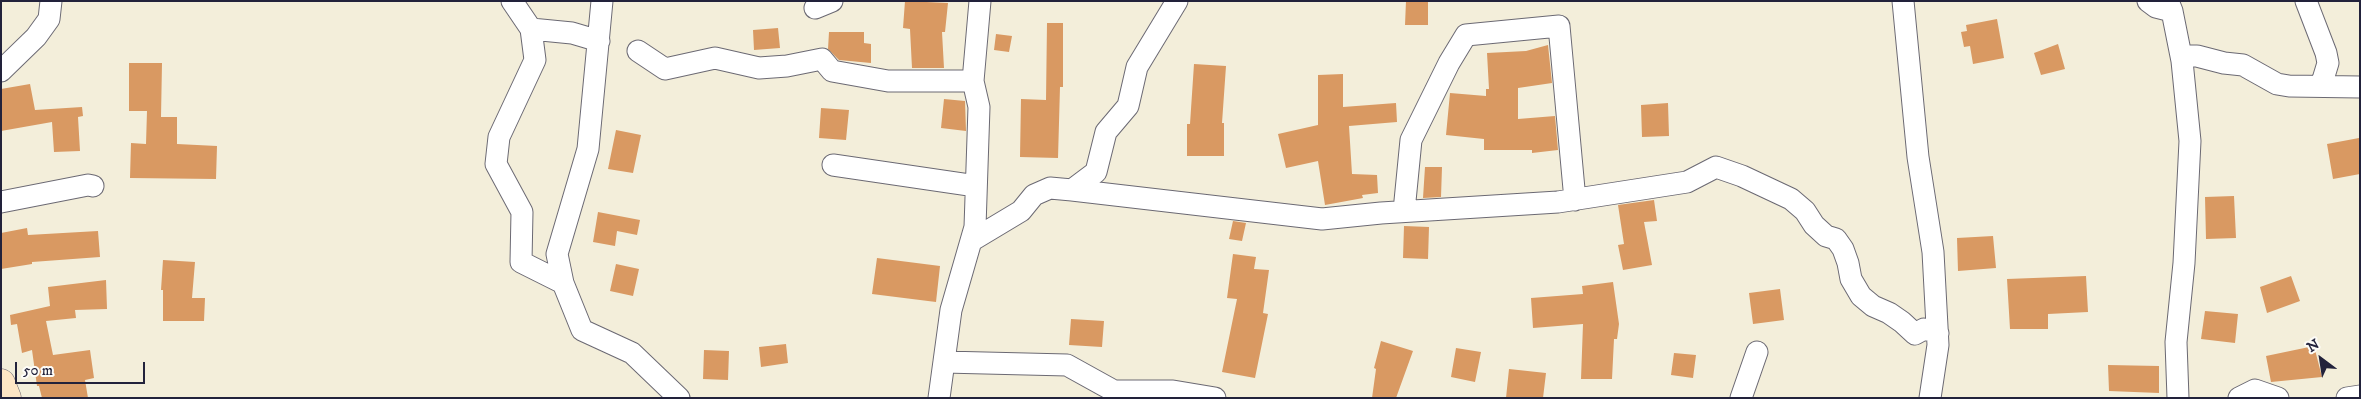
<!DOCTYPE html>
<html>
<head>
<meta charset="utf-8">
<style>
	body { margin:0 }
	#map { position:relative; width:2361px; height:399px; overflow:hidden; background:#f3eeda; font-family:"IM FELL DW Pica",serif }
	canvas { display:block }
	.frame { position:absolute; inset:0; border:2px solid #22223b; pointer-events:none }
	.north { position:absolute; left:2296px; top:334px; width:50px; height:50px; -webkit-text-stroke:4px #fdfcf7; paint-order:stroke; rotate:329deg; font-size:14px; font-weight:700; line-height:20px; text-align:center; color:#22223b }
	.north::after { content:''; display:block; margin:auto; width:18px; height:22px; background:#22223b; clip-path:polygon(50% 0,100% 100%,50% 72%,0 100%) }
	.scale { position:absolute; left:15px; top:362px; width:130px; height:22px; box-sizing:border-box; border:2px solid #22223b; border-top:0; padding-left:6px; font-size:15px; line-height:18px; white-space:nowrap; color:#22223b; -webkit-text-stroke:4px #fdfcf7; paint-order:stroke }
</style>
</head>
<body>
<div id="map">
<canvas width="2361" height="399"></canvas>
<div class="frame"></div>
<div class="north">N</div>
<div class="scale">50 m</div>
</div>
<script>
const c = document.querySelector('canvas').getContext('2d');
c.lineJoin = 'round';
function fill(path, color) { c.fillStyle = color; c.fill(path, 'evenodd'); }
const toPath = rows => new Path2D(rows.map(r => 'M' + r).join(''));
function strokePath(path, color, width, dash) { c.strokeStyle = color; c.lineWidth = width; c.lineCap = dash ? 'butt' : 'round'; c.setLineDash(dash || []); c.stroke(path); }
fill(toPath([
	[905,1,948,3,945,32,942,32,944,68,912,68,910,29,903,28],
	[1406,1,1428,1,1428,25,1405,25],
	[1997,19,2004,58,1973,64,1970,46,1964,47,1961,32,1967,31,1966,25],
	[1047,23,1063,23,1063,87,1060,87,1058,158,1020,157,1021,99,1046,100],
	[778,28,780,48,754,50,753,30],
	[829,32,864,32,864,43,871,44,871,63,839,60,828,49],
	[996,34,1012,36,1009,52,994,50],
	[2058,44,2065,69,2041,75,2034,53],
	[1548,45,1552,83,1518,88,1518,119,1555,116,1558,150,1532,153,1532,150,1484,150,1484,139,1446,135,1450,93,1486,96,1486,89,1489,89,1487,53,1526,51],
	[129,63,162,63,161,117,177,117,177,144,217,146,216,179,130,178,131,143,146,144,147,111,129,111],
	[1194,64,1226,66,1222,123,1224,123,1224,156,1187,156,1187,124,1190,124],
	[1343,74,1343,107,1396,103,1397,122,1349,126,1352,174,1377,175,1378,193,1362,195,1363,198,1325,205,1318,161,1286,168,1278,134,1318,125,1318,75],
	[30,84,35,110,82,107,83,116,78,117,80,151,54,152,52,122,1,131,1,89],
	[944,99,965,101,966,131,941,128],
	[1668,103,1669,136,1642,137,1641,105],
	[821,108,849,110,846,140,819,138],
	[616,130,641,135,633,173,608,169],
	[2359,138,2360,174,2333,179,2327,144],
	[1425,167,1442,167,1441,197,1423,198],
	[2234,196,2236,238,2206,239,2205,197],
	[1654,200,1657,221,1644,222,1652,265,1623,270,1618,245,1624,244,1618,205],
	[598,212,640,220,637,235,617,231,615,246,593,242],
	[1233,221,1246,223,1242,241,1229,239],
	[1404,226,1429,227,1428,259,1403,258],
	[27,228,28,235,98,231,100,257,32,262,32,264,1,269,1,233],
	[1993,236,1996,268,1958,271,1957,238],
	[1233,254,1256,257,1254,269,1269,270,1263,313,1268,314,1255,378,1222,372,1237,299,1227,298],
	[877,258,940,266,936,302,872,294],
	[163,260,195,262,192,298,205,298,204,321,163,321,163,290,161,290],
	[616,264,639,269,633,296,610,291],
	[2086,276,2088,312,2048,314,2048,329,2010,329,2007,279],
	[2291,276,2300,301,2267,313,2260,287],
	[106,280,107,309,75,310,76,318,46,321,53,355,90,350,94,378,85,380,88,398,42,398,39,386,37,386,32,350,22,353,17,324,11,325,10,315,50,306,48,287],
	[1613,282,1619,324,1617,339,1614,339,1612,379,1581,379,1583,324,1533,328,1531,298,1583,294,1582,286],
	[1780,289,1784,320,1753,324,1749,293],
	[2205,311,2238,314,2235,343,2201,339],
	[1071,319,1104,321,1102,347,1069,345],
	[1381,341,1413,351,1396,398,1372,398,1376,369,1374,368],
	[786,344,788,363,761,367,759,347],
	[2314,346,2322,377,2271,382,2266,356],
	[1456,348,1481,352,1475,382,1451,377],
	[704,350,729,351,728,380,703,379],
	[1674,353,1696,355,1693,378,1671,375],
	[2108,365,2159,366,2159,393,2109,391],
	[1509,369,1546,373,1543,398,1506,398]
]), '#d99962');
const street = toPath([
	[512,1,531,29,572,33,599,41],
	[1177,1,1137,67,1128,106,1106,132,1096,172,1072,190,1322,219,1381,213,1558,202,1687,182,1716,167,1742,176,1791,199,1805,211,1814,225,1826,236,1836,239,1843,249,1848,263,1851,279,1861,296,1873,306,1889,313,1902,322,1915,334,1924,329,1938,333],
	[1903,1,1918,157,1933,252,1938,345,1930,398],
	[2148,1,2156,7,2172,11],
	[2168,1,2172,11,2182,61,2190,141,2184,263,2176,342,2178,398],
	[2306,1,2326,53,2328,63,2321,86],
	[815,8,832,1],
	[531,29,535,60,499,137,496,164,522,212,521,262,563,283,582,330,632,353,679,398],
	[638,51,665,69,715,58,759,68,787,66,822,59,832,71,888,81,973,81],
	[2181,56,2197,56,2224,63,2243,65,2277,84,2289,86,2360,87],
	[1,71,36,37,49,19,51,1],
	[833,165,976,186],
	[1,202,88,185,93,186],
	[1404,211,1411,140,1449,63,1466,35,1559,26,1575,200],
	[971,241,1021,211,1034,195,1050,188,1072,190],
	[563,283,557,254,588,149,602,1],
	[944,362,1067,365,1114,391,1173,391,1215,398],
	[939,398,951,310,975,227,979,107,973,81,980,1],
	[1741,398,1757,352],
	[2239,398,2255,390,2278,398],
	[2347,398,2360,396]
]);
const secondary = toPath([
	[1,383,7,398]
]);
strokePath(street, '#6b6973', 23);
strokePath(secondary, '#6b6973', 29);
strokePath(street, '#fff', 21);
strokePath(secondary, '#fde5c5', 28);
</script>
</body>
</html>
